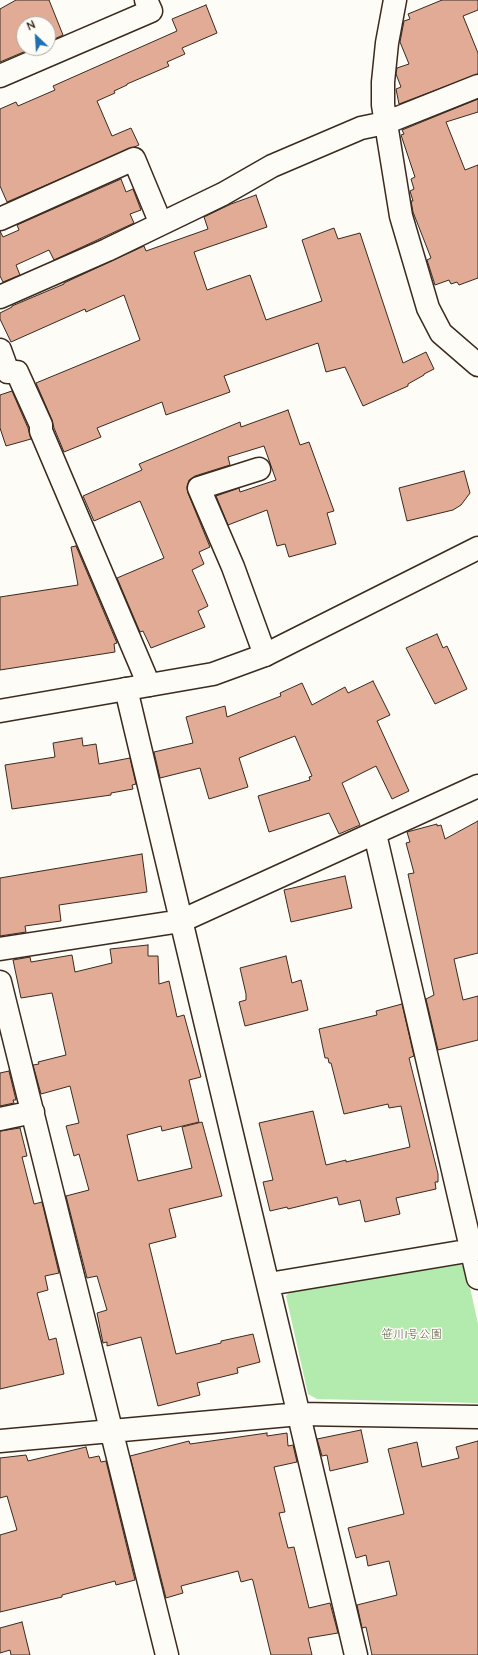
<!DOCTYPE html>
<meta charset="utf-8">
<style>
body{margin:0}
#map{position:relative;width:478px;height:1655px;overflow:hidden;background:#fdfcf7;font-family:"Architects Daughter",sans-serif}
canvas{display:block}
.north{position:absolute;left:16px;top:16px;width:40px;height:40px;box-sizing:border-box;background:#fdfcf7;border:1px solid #afa8a0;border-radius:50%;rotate:335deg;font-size:11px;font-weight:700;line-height:16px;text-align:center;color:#3b2a1e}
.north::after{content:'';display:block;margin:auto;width:14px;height:18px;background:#1f6fb2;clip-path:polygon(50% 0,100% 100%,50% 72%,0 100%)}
</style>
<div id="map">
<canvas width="478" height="1655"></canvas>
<div class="north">N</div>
</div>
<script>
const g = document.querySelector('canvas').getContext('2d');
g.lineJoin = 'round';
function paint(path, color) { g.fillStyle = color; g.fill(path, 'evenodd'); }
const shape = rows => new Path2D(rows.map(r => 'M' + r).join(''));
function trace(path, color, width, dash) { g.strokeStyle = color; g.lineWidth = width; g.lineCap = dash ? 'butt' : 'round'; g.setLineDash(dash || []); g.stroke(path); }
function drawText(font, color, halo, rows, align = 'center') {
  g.font = font + ' "Architects Daughter","Klee One",sans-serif'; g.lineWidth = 3; g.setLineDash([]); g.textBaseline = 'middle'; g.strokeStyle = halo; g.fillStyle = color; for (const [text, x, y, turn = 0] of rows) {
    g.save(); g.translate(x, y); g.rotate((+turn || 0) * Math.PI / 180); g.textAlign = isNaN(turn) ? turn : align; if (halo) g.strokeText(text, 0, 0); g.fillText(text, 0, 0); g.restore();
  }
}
paint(shape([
 [457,1261,466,1269,478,1324,478,1403,317,1399,308,1394,286,1296,296,1286]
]), '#b3ebae');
const building = shape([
 [16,0,49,0,63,35,48,42,48,24,24,24,24,48,33,48,0,62,0,9,16,0],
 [442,0,478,0,478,10,463,16,478,53,478,74,399,104,396,89,401,87,396,74,397,68,409,64,400,42,404,21,410,19,408,14,442,0],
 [206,5,217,33,182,48,185,54,167,62,169,66,127,84,127,85,114,91,115,93,97,101,112,136,131,128,139,145,7,202,0,186,0,109,16,102,18,106,55,90,53,86,177,31,172,19,206,5],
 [478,99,478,112,446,122,465,170,478,165,478,278,459,285,457,282,451,284,449,280,435,285,427,260,431,258,413,212,411,201,413,201,410,191,414,189,411,179,415,177,401,135,404,134,402,130,478,99],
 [121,179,126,192,133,189,141,210,130,214,134,223,54,260,49,250,16,265,20,275,3,282,0,276,0,231,3,237,19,230,17,225,121,179],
 [256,195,267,227,194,252,207,290,250,275,266,320,322,301,302,240,334,228,338,239,360,233,403,363,426,352,434,369,424,374,424,375,408,384,408,386,363,406,345,367,326,372,318,343,224,376,230,392,166,415,162,402,97,428,101,437,64,452,54,428,52,420,36,383,140,340,124,295,86,312,85,309,11,342,0,319,0,313,12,307,12,306,64,284,64,283,144,246,146,251,208,229,204,217,231,204,256,195],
 [12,391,28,428,31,439,6,446,0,428,0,395,12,391],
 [288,410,300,445,309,442,334,511,327,513,336,544,289,557,285,544,277,546,267,510,228,525,216,496,239,488,240,492,276,480,264,446,228,457,230,465,195,476,189,480,187,487,188,493,210,547,199,552,204,564,192,570,208,606,198,611,205,627,151,648,143,631,140,632,117,578,164,558,140,501,94,521,83,496,142,470,139,464,240,422,241,427,288,410],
 [464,471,470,493,461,505,453,510,407,521,399,488,464,471],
 [76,546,117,643,114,644,115,652,0,670,0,597,78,585,71,547,76,546],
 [437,634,443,648,447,646,467,689,435,704,406,648,437,634],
 [373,681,390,715,377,721,409,791,392,799,376,766,342,783,360,825,339,834,329,813,269,832,258,796,310,780,309,777,312,776,295,736,239,758,248,787,209,799,200,768,160,778,154,752,193,743,186,717,225,706,227,717,281,696,280,693,302,683,312,705,345,687,348,693,373,681],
 [82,738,83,746,96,744,99,764,130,758,136,784,132,785,133,789,111,793,111,795,12,809,5,765,55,757,53,743,82,738],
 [478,821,478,953,454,959,463,1000,478,996,478,1040,438,1050,426,999,434,995,408,874,414,873,406,843,410,842,407,832,437,824,437,826,441,825,445,839,478,821],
 [142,854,147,892,59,905,61,921,25,926,26,932,0,936,0,878,142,854],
 [345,876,352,908,291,922,284,890,345,876],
 [148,945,148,956,158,956,159,984,169,981,177,1017,184,1015,201,1077,189,1080,199,1122,162,1131,161,1126,127,1135,138,1181,192,1168,182,1127,202,1122,222,1196,169,1209,176,1237,149,1244,176,1354,221,1343,221,1341,253,1334,260,1362,237,1368,238,1373,197,1383,200,1395,158,1406,141,1337,107,1346,107,1342,103,1343,97,1313,107,1310,97,1276,87,1278,66,1196,89,1190,79,1154,74,1156,66,1126,79,1123,70,1086,41,1094,33,1065,39,1064,38,1062,66,1055,52,993,21,998,13,960,30,957,31,962,72,955,75,972,112,963,110,949,148,945],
 [286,956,292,983,301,980,308,1010,245,1026,239,1002,246,1000,246,994,240,968,286,956],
 [402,1004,414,1056,409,1058,438,1174,438,1182,435,1182,436,1189,396,1198,400,1214,365,1222,360,1200,339,1205,337,1197,288,1209,287,1207,270,1211,263,1182,273,1180,259,1123,313,1111,326,1165,346,1160,346,1162,410,1147,401,1106,389,1108,388,1104,344,1114,331,1063,329,1063,328,1058,325,1058,319,1029,377,1015,376,1011,402,1004],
 [9,1071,16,1100,13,1100,14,1103,0,1106,0,1073,9,1071],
 [20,1128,27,1156,22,1157,34,1204,42,1202,59,1273,45,1276,48,1290,37,1293,49,1340,56,1338,64,1374,0,1389,0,1131,20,1128],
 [361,1430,368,1462,330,1471,327,1455,322,1456,317,1439,361,1430],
 [267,1433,267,1436,287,1433,288,1446,293,1445,297,1462,274,1467,285,1512,279,1513,288,1548,294,1547,309,1608,330,1603,338,1633,308,1638,312,1655,271,1655,253,1581,252,1579,241,1582,238,1571,181,1586,183,1593,166,1598,130,1456,189,1441,190,1444,267,1433],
 [478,1441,478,1655,372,1655,366,1627,362,1628,357,1605,397,1595,389,1561,368,1566,366,1555,356,1558,348,1528,404,1514,388,1449,417,1442,422,1467,459,1458,456,1447,478,1441],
 [86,1447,89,1458,99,1456,101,1462,106,1461,135,1580,116,1585,115,1581,62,1595,62,1597,0,1612,0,1535,17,1530,7,1496,0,1498,0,1458,26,1455,28,1461,86,1447],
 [22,1622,30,1655,11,1655,10,1650,0,1653,0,1628,22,1622]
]);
paint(building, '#e1ab96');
trace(building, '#3b2a1e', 1);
const minor = shape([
 [395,0,387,43,383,82,383,105,401,216,428,308,441,333,478,365],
 [0,76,151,11,146,0],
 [0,219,134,159,161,224],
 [0,297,107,250,223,194,272,166,361,128,385,123,478,86],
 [0,350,8,372,17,372,41,425,41,431,149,685],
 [259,469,199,488,233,567,265,655],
 [126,689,356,1655],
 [375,834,478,1278],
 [0,949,181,921,478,786],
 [0,982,167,1655],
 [0,1119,33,1112],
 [269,1284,478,1249],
 [0,1441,300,1414,478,1417]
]);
const tertiary = shape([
 [0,711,213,674,265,655,478,548]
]);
trace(minor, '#3b2a1e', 25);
trace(tertiary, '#3b2a1e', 25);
trace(minor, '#fdfcf7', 22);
trace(tertiary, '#fdfcf7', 22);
drawText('12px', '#595a42', '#fdfcf7', [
 ["笹川1号公園",412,1335]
]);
</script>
